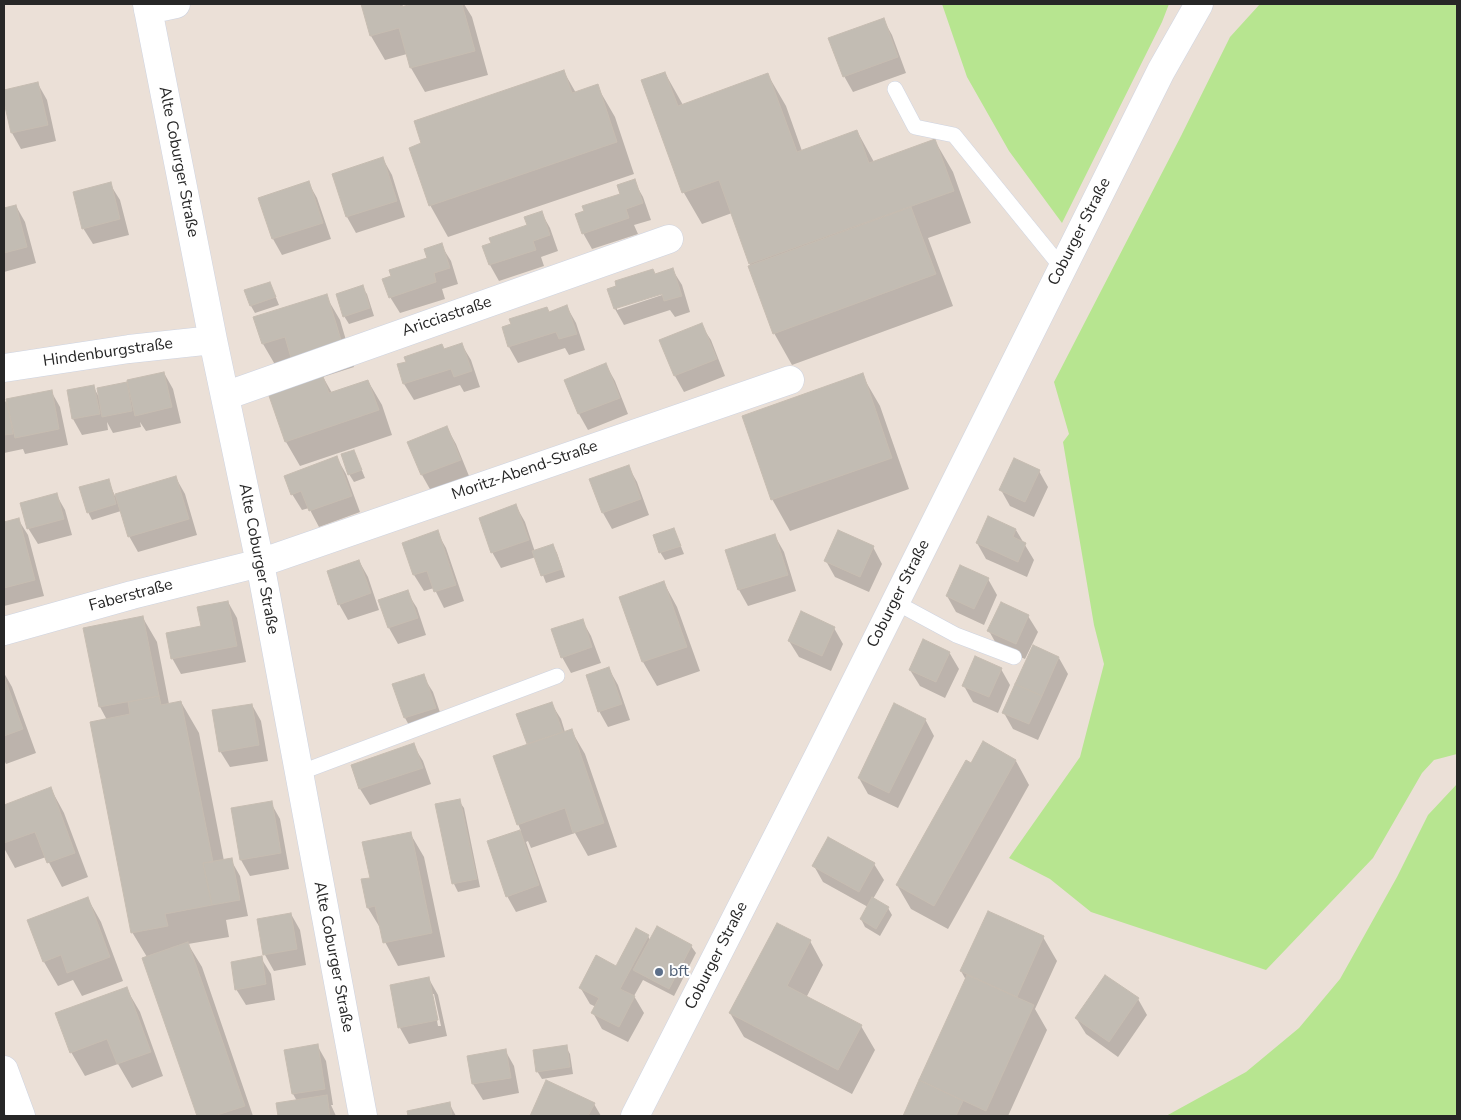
<!DOCTYPE html>
<meta charset="utf-8">
<style>
body{margin:0}
#map{position:relative;width:1461px;height:1120px;overflow:hidden;background:#ebe0d7;font-family:"Nunito Sans",sans-serif}
canvas{display:block}
.frame{position:absolute;inset:0;border:5px solid #272727;pointer-events:none}
</style>
<div id="map">
<canvas width="1461" height="1120"></canvas>
<div class="frame"></div>
</div>
<script>
const g = document.querySelector('canvas').getContext('2d');
g.lineJoin = 'round';
function paint(path, color) { g.fillStyle = color; g.fill(path, 'evenodd'); }
const shape = rows => new Path2D(rows.map(r => 'M' + r).join(''));
function trace(path, color, width, dash) { g.strokeStyle = color; g.lineWidth = width; g.lineCap = dash ? 'butt' : 'round'; g.setLineDash(dash || []); g.stroke(path); }
function drawText(font, color, halo, rows, align = 'center') {
  g.font = font + ' "Nunito Sans",sans-serif'; g.lineWidth = 4; g.setLineDash([]); g.textBaseline = 'middle'; g.strokeStyle = halo; g.fillStyle = color; for (const [text, x, y, turn = 0] of rows) {
    g.save(); g.translate(x, y); g.rotate((+turn || 0) * Math.PI / 180); g.textAlign = isNaN(turn) ? turn : align; if (halo) g.strokeText(text, 0, 0); g.fillText(text, 0, 0); g.restore();
  }
}
paint(shape([
 [942,4,1169,4,1162,22,1062,223,1009,151,967,77],
 [1260,4,1457,4,1457,754,1434,760,1422,773,1373,858,1266,970,1091,912,1050,879,1009,858,1080,757,1104,664,1094,625,1063,442,1069,434,1054,382,1181,136,1230,37],
 [1457,784,1457,1116,1166,1116,1246,1072,1299,1028,1340,979,1397,877,1428,815]
]), '#b7e590');
paint(shape([
 [362,4,402,4,404,8,418,4,464,4,472,17,488,75,425,92,411,68,407,54,385,60,371,36],
 [883,19,892,35,906,73,853,92,844,76],
 [564,72,576,93,597,86,615,117,634,174,448,237,430,205,423,144],
 [665,73,683,105,768,75,786,106,802,151,857,131,874,162,935,141,953,172,971,223,928,238,953,306,792,365,774,333,732,213,702,224,684,193,643,81],
 [38,84,47,100,56,141,21,149,12,133,4,91],
 [383,159,392,175,405,217,356,233,347,217,333,174],
 [634,181,643,197,651,220,634,225,638,234,592,249,583,233],
 [308,182,317,198,331,239,282,255,273,239,260,198],
 [110,184,120,200,129,235,93,244,83,228],
 [16,206,25,222,36,263,4,272,4,209],
 [541,212,550,228,558,251,541,257,544,266,499,281,490,265,484,247,529,226],
 [441,245,451,261,458,284,442,289,445,299,400,313,390,297],
 [672,269,682,285,690,312,675,317,670,310,624,325,615,309,609,290,618,287,616,282,652,270,655,275],
 [667,291,668,293,617,310,617,307],
 [270,283,279,305,255,313,251,306],
 [362,287,367,294,374,316,349,324,344,316],
 [326,296,340,320,354,367,323,377,332,393,368,381,382,405,392,435,300,466,286,442,269,394,277,368,263,344],
 [567,307,576,323,585,350,569,355,565,348,518,363,509,347,503,328],
 [701,325,711,340,725,376,684,392,675,376,661,340],
 [462,345,471,360,480,387,464,392,460,385,414,400,404,384,398,365],
 [606,365,615,381,628,414,588,430,579,414,566,381],
 [164,373,173,389,181,423,146,431,140,422,141,427,113,433,107,422,108,430,82,435,73,419,93,386,99,397,98,389,129,383],
 [862,375,880,406,909,489,790,531,772,499],
 [51,391,60,407,68,445,25,454,23,449,4,453,4,404],
 [447,428,456,444,469,476,431,491,422,475,409,442],
 [354,451,365,478,354,482,349,474],
 [337,458,346,474,360,512,319,527,309,508,302,510,292,494],
 [628,466,637,482,649,515,612,529,603,513],
 [1039,471,1048,487,1034,517,1010,506,1001,490],
 [176,478,185,494,197,535,138,552,129,536,121,511,92,520,88,512,108,480,115,496],
 [56,494,65,510,72,535,38,544,28,528],
 [516,506,525,522,535,552,553,546,557,553,565,577,546,583,536,557,501,568,492,552],
 [18,519,28,535,44,596,4,606,4,523],
 [674,529,684,554,665,560,660,552],
 [1016,530,1034,560,1027,577,986,559,977,543],
 [437,532,446,548,464,601,444,608,434,588,424,591,414,575,404,544],
 [775,536,784,552,796,591,748,606,739,590,727,551],
 [873,547,882,564,869,592,835,577,826,561],
 [359,561,368,577,379,610,348,620,339,604],
 [988,579,997,595,984,625,956,612,947,596],
 [664,583,677,607,700,671,657,686,643,662],
 [407,592,417,608,426,635,398,644,389,628,380,601],
 [228,602,237,618,246,662,181,674,172,658],
 [1028,616,1038,632,1025,659,998,647,989,631],
 [143,618,157,642,169,704,181,702,199,733,224,861,231,860,240,876,248,916,226,920,229,937,188,944,202,967,253,1116,198,1116,144,959,147,957,132,932,107,720,100,707,85,629],
 [582,620,591,636,601,663,571,673,562,657],
 [834,628,843,644,831,671,799,657,789,641],
 [949,652,959,669,945,698,920,686,910,670],
 [1059,658,1068,674,1038,740,1013,729,1004,713],
 [609,669,618,685,630,720,608,727,599,711],
 [1001,669,1010,685,998,713,973,702,964,686],
 [4,673,12,687,36,753,6,764,4,760],
 [423,676,433,692,444,724,414,734,405,718,394,685],
 [551,703,561,719,565,732,571,730,585,754,617,847,588,856,575,833,531,848,528,841,526,842,547,902,516,912,507,896,488,842,521,831,518,824,528,744,518,714],
 [252,705,261,721,268,761,230,767,220,751],
 [925,719,934,736,898,808,868,794,859,778],
 [413,745,423,761,431,784,370,805,360,789,352,765],
 [1016,761,1029,785,948,929,911,909,897,885,971,765],
 [51,789,64,813,88,877,62,887,46,857,15,868,4,848,4,806],
 [459,801,464,808,480,887,458,892,454,884,437,805],
 [271,803,280,819,289,869,250,876,241,860],
 [410,833,424,857,445,957,398,966,385,942,382,931,368,908,371,879],
 [874,864,884,880,873,899,888,908,892,915,880,936,865,927,861,919,868,907,823,882,814,866],
 [88,899,101,922,123,981,82,996,73,980,58,986,44,962],
 [291,914,300,930,306,965,274,971,265,955],
 [648,936,650,940,691,946,696,953,674,996,643,980,634,996,644,1013,628,1042,602,1029,593,1013,596,1007,590,1004,580,987,616,968],
 [1043,937,1057,961,1035,1009,1047,1030,1008,1116,904,1116,966,980,961,971],
 [810,941,823,965,806,998,861,1026,875,1050,852,1094,744,1037,730,1013],
 [261,958,271,974,275,1000,246,1005,236,989],
 [429,979,438,995,447,1036,409,1044,400,1028,391,986],
 [432,994,434,994,441,1026,438,1026],
 [126,988,140,1012,163,1076,132,1088,118,1064,85,1076,71,1052],
 [1138,999,1147,1015,1118,1057,1086,1034,1076,1018],
 [317,1045,326,1061,333,1105,331,1105,336,1116,279,1116,277,1104,297,1101,293,1094],
 [566,1047,570,1054,573,1074,542,1079,537,1071],
 [505,1050,514,1066,519,1093,483,1100,473,1084],
 [547,1082,594,1104,601,1116,531,1116],
 [449,1103,456,1116,409,1116,408,1112]
]), '#0003');
const building = shape([
 [361,4,399,4,400,7,413,4,462,4,475,51,410,68,399,28,370,36,361,4],
 [884,18,898,57,843,77,828,38,884,18],
 [564,70,572,93,598,84,617,142,429,206,409,148,421,143,414,121,564,70],
 [665,72,678,106,768,73,797,152,857,130,869,163,935,139,954,191,749,264,719,180,682,193,641,80,665,72],
 [38,82,48,125,11,133,4,102,4,90,38,82],
 [383,157,397,201,346,217,332,174,383,157],
 [635,179,643,203,626,209,629,218,582,234,575,214,584,211,582,206,620,194,617,185,635,179],
 [309,181,323,223,272,239,258,198,309,181],
 [111,182,120,219,82,229,73,192,111,182],
 [16,205,27,247,4,253,4,208,16,205],
 [911,207,936,274,773,334,748,266,911,207],
 [542,211,550,235,533,241,536,250,489,265,482,246,491,243,489,238,527,225,524,217,542,211],
 [442,243,450,268,434,273,436,282,389,298,382,279,391,276,389,270,427,258,424,249,442,243],
 [673,268,682,296,664,301,662,294,614,309,607,289,616,286,615,281,653,269,655,274,673,268],
 [270,282,276,297,250,306,244,290,270,282],
 [363,285,370,308,343,317,336,294,363,285],
 [327,294,342,343,291,358,285,337,262,344,253,317,327,294],
 [567,305,577,334,559,339,556,332,508,347,502,327,511,324,509,319,547,307,549,312,567,305],
 [702,323,717,359,674,376,659,340,702,323],
 [462,343,472,371,454,377,451,369,403,384,397,364,406,362,404,357,442,344,444,349,462,343],
 [606,363,620,398,578,414,564,380,606,363],
 [164,372,172,407,135,416,127,380,164,372],
 [863,373,892,458,771,500,742,416,863,373],
 [322,374,329,393,368,380,379,410,285,442,268,393,322,374],
 [127,382,132,411,102,417,97,388,127,382],
 [94,385,100,414,72,419,67,390,94,385],
 [52,390,59,429,15,438,6,399,52,390],
 [4,402,7,402,13,434,4,435,4,402],
 [447,426,461,460,421,475,407,442,447,426],
 [354,450,362,470,348,475,341,454,354,450],
 [337,456,352,496,309,511,301,491,291,495,284,476,337,456],
 [1014,458,1040,470,1025,502,999,490,1014,458],
 [629,465,641,499,602,513,589,479,629,465],
 [176,476,189,519,128,537,115,494,176,476],
 [109,479,116,504,87,513,79,487,109,479],
 [57,493,64,519,27,529,20,503,57,493],
 [516,504,529,540,491,553,479,518,516,504],
 [988,516,1016,529,1013,537,1026,543,1018,562,976,543,988,516],
 [19,518,35,580,4,588,4,522,19,518],
 [674,528,681,546,659,553,653,535,674,528],
 [438,530,456,585,434,592,427,571,413,575,402,543,438,530],
 [838,530,874,546,860,577,824,561,838,530],
 [775,534,788,575,738,590,725,550,775,534],
 [553,544,562,569,541,576,532,551,553,544],
 [359,560,371,593,338,605,327,571,359,560],
 [960,565,989,578,974,609,946,596,960,565],
 [664,581,687,647,642,662,619,597,664,581],
 [408,590,418,618,388,628,378,600,408,590],
 [228,601,237,646,171,659,166,633,201,626,197,607,228,601],
 [1001,602,1029,615,1016,644,987,631,1001,602],
 [801,611,835,627,822,656,788,641,801,611],
 [143,616,159,696,99,707,83,628,143,616],
 [583,619,592,647,561,658,551,629,583,619],
 [923,639,950,652,936,682,909,670,923,639],
 [1033,645,1059,657,1042,696,1015,684,1033,645],
 [975,656,1002,668,989,697,962,686,975,656],
 [609,667,622,704,598,712,586,675,609,667],
 [424,674,436,708,404,718,392,684,424,674],
 [4,676,23,729,4,736,4,676],
 [1015,684,1042,696,1029,724,1002,713,1015,684],
 [159,696,161,705,181,701,213,862,203,863,212,905,165,914,168,926,131,933,90,722,130,714,128,702,159,696],
 [552,702,563,732,527,744,516,714,552,702],
 [894,703,926,719,889,793,858,778,894,703],
 [252,704,259,745,219,752,212,710,252,704],
 [572,729,604,823,573,833,565,808,517,825,493,756,572,729],
 [983,741,1016,760,934,906,896,885,966,760,971,763,983,741],
 [414,743,423,768,359,789,351,765,414,743],
 [51,787,75,853,47,863,35,832,4,843,4,805,51,787],
 [460,799,477,879,452,884,435,804,460,799],
 [272,801,281,853,240,860,231,808,272,801],
 [520,830,539,885,506,897,487,841,520,830],
 [411,832,432,933,383,943,375,906,367,908,361,879,370,878,362,842,411,832],
 [828,837,875,863,859,892,812,866,828,837],
 [232,858,240,900,212,905,203,863,232,858],
 [88,897,110,957,67,973,61,955,43,962,27,920,88,897],
 [872,897,889,907,876,929,860,919,872,897],
 [988,911,1044,936,1017,997,960,971,988,911],
 [291,913,297,949,263,955,257,919,291,913],
 [777,923,811,940,787,986,862,1025,838,1070,729,1013,777,923],
 [657,926,692,945,669,989,633,970,657,926],
 [636,928,649,935,620,989,635,996,619,1027,591,1013,599,998,579,988,596,955,616,966,636,928],
 [188,942,245,1106,214,1116,197,1116,142,958,188,942],
 [262,956,266,984,235,990,231,962,262,956],
 [967,975,1034,1005,986,1111,919,1080,967,975],
 [1105,975,1139,998,1109,1042,1075,1018,1105,975],
 [429,977,438,1020,398,1028,390,985,429,977],
 [127,987,151,1052,117,1064,107,1039,70,1053,55,1013,127,987],
 [318,1044,325,1089,292,1094,284,1050,318,1044],
 [567,1045,570,1067,536,1072,533,1050,567,1045],
 [506,1049,511,1078,472,1084,467,1056,506,1049],
 [546,1080,595,1103,588,1116,530,1116,546,1080],
 [919,1080,963,1101,956,1116,903,1116,919,1080],
 [327,1095,330,1116,278,1116,276,1103,327,1095],
 [450,1102,452,1116,408,1116,407,1111,450,1102]
]);
paint(building, '#c2bcb3');
trace(building, '#c6bcb1', 1);
const service = shape([
 [895,89,915,127,954,135,1062,268],
 [895,602,956,635,1014,657],
 [299,773,557,676]
]);
const minor = shape([
 [147,4,213,340,260,563,363,1116],
 [148,10,176,4],
 [4,368,129,349,213,340],
 [225,396,669,239],
 [4,631,132,595,260,563,790,380],
 [4,1070,21,1116]
]);
const tertiary = shape([
 [635,1116,820,753,1161,71,1199,4]
]);
trace(service, '#cdd3e1', 16);
trace(minor, '#cdd3e1', 29);
trace(tertiary, '#cdd3e1', 29);
trace(service, '#fff', 15);
trace(minor, '#fff', 28);
trace(tertiary, '#fff', 28);
for (const [x, y, r, color] of [
 [659,972,5,"#5c6f8a"]
]) { const dot = new Path2D(); dot.arc(x, y, r, 0, 2 * Math.PI); g.fillStyle = color; g.fill(dot); trace(dot, '#fff', 2); }
drawText('16px', '#272727', '#fff', [
 ["Alte Coburger Straße",178,162,79],
 ["Coburger Straße",1080,232,-63],
 ["Aricciastraße",447,317,-19],
 ["Hindenburgstraße",108,353,-8],
 ["Moritz-Abend-Straße",525,471,-19],
 ["Alte Coburger Straße",258,559,79],
 ["Coburger Straße",899,594,-63],
 ["Faberstraße",131,596,-15],
 ["Coburger Straße",717,956,-63],
 ["Alte Coburger Straße",333,957,79]
]);
drawText('16px', '#4e5e75', '#fff', [
 ["bft",669,972]
], 'left');
</script>
